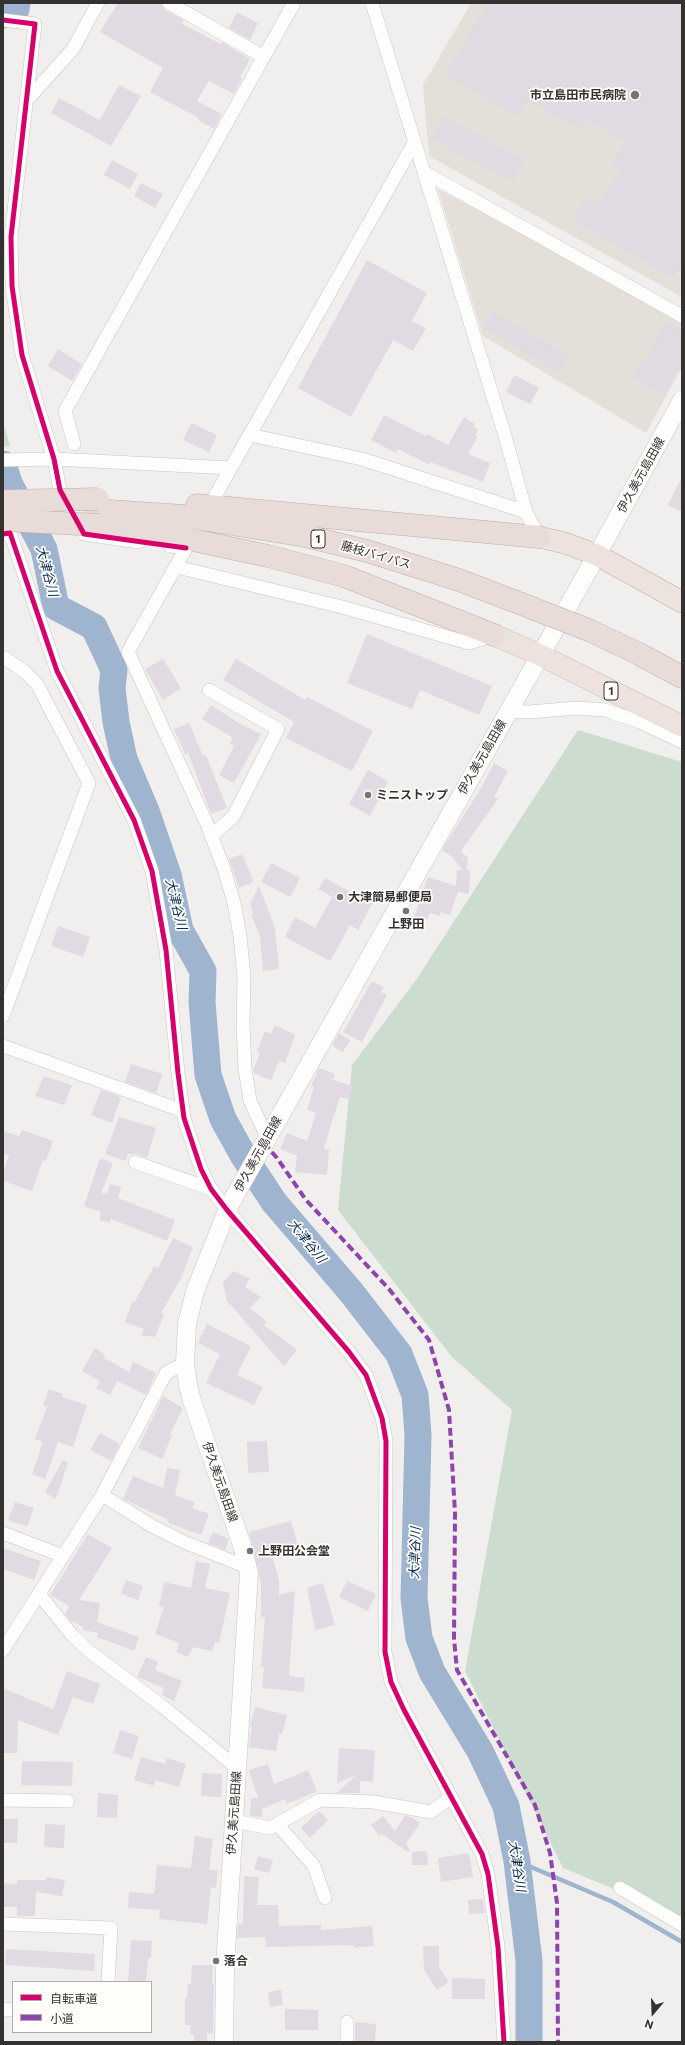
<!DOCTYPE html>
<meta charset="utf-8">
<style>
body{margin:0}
#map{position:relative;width:685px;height:2045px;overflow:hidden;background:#f1efed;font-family:Commissioner,"Noto Sans JP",sans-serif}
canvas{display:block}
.frame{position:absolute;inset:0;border:4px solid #343231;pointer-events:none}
.legend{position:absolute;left:12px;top:1981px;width:140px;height:52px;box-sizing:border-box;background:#fffdfa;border:1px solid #aeacaa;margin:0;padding:5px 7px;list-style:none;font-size:12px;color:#343231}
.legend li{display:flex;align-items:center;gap:8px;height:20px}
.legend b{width:20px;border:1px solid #aeacaa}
.north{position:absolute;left:633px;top:1993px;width:40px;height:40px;-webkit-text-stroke:3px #fffdfa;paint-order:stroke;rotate:199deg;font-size:11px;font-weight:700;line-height:16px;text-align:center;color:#343231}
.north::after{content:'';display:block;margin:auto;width:14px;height:18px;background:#343231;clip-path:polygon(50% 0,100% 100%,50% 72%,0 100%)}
</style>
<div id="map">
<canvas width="685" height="2045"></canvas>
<div class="frame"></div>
<ul class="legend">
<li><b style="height:5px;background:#d6006c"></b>自転車道</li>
<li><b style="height:5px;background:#8e44ad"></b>小道</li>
</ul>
<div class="north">N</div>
</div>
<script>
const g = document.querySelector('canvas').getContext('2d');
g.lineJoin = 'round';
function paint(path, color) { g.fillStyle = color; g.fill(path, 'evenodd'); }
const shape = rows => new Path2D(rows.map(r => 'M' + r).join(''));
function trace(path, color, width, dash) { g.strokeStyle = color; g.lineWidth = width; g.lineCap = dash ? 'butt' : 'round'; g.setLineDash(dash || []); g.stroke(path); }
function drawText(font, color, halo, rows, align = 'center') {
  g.font = font + ' Commissioner,"Noto Sans JP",sans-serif'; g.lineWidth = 3.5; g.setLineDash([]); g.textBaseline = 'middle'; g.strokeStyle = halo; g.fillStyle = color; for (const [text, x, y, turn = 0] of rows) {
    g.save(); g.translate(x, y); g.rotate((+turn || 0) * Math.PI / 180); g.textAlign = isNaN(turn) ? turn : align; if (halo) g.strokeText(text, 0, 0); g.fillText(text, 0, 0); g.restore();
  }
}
paint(shape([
 [471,3,682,3,682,297,429,156,423,85],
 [438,189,682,316,682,367,646,433,483,336]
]), '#e4dfd8');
paint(shape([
 [3,422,10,446,3,447],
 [578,730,682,762,682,1917,563,1868,465,1671,512,1410,452,1357,338,1210,352,1065,416,980]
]), '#ccdccf');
trace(shape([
 [517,1861,613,1902,682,1942]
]), '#9eb4cf', 4.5);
trace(shape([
 [3,15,16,9,17,3],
 [3,464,9,483,44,549,56,607,94,627,114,670,112,688,116,722,124,759,146,811,168,875,180,930,203,971,202,1002,208,1075,223,1119,243,1155,274,1202,351,1292,399,1354,415,1395,418,1435,414,1598,419,1638,432,1672,480,1751,506,1806,517,1861,529,1961,529,2042]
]), '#9eb4cf', 27);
paint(shape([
 [118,3,161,3,165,10,184,20,182,24,221,44,222,42,250,59,240,77,242,78,234,94,209,81,197,101,222,114,214,129,198,120,199,118,150,92,163,68,100,32],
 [488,3,682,3,682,263,673,278,573,220,586,197,599,205,620,170,611,166,625,141,585,119,580,129,527,100,518,116,444,75],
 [237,12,258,23,250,40,229,28],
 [119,85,141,96,111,146,51,113,59,98,100,120],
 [443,116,524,160,513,182,431,138],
 [112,160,138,174,130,189,104,175],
 [141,183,163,194,155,208,134,196],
 [367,260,427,293,412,321,426,328,413,351,393,340,351,417,298,388],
 [493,312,570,357,560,373,484,328],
 [666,322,678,329,677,331,682,334,682,372,678,369,664,394,633,378,642,362,644,363],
 [58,349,82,364,72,381,48,366],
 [514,375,539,388,530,404,506,392],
 [384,415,426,436,427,434,448,445,464,417,475,424,473,427,478,430,475,435,478,436,468,454,490,463,483,482,430,462,429,465,398,449,396,453,371,440],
 [191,423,217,435,209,452,183,440],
 [682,477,682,512,668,505],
 [367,634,492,686,479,715,420,690,412,709,347,683],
 [163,659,181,688,163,700,145,669],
 [236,659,305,700,307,697,373,731,352,771,286,738,294,722,223,680],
 [211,705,240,724,261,734,234,783,219,775,234,746,230,743,233,738,202,719],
 [189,723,203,756,206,755,227,808,211,814,188,753,185,754,174,729],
 [494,763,508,771,494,797,498,799,461,851,468,858,467,870,470,870,469,894,458,892,450,915,441,912,440,916,430,913,428,919,426,918,425,921,414,917,428,877,456,886,457,870,463,870,449,854,443,852,443,848,481,788],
 [368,770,388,781,370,816,349,804],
 [242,854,254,882,239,888,229,859],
 [271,863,300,878,290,897,261,882],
 [325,878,372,904,358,930,350,925,330,961,285,937,295,917,315,928,332,897,318,889],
 [259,886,275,928,279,969,263,971,260,936,251,914,253,913,250,903],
 [58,926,90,937,83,957,51,946],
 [372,981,384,987,381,992,387,995,362,1042,343,1032],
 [275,1025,295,1035,285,1063,279,1061,271,1080,254,1073,253,1070,260,1053,257,1052,265,1031,271,1034],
 [339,1033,350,1040,343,1052,332,1046],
 [131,1064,163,1074,156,1093,125,1082],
 [319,1068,335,1074,333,1080,353,1086,349,1099,340,1097,332,1121,324,1149,329,1149,327,1175,295,1172,297,1156,280,1149,287,1133,307,1141,316,1113,307,1110,314,1087,311,1086],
 [44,1076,72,1085,64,1105,35,1096],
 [101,1090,121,1097,112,1123,91,1115],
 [119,1117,156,1128,147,1158,137,1154,128,1154,126,1161,105,1154],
 [22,1130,53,1141,46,1161,43,1160,32,1191,3,1181,3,1173,9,1155,3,1153,3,1131,19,1136],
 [100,1158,113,1163,101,1193,107,1194,110,1184,121,1187,118,1198,175,1220,167,1241,111,1219,110,1223,99,1220,101,1212,84,1206],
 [173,1238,193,1247,181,1278,161,1313,164,1314,155,1337,141,1335,144,1329,125,1322,132,1302,134,1303,154,1266,158,1268],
 [233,1271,250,1278,245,1287,261,1297,250,1308,267,1322,264,1325,297,1350,284,1366,227,1301,223,1283],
 [207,1324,251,1346,237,1375,263,1387,254,1405,206,1383,220,1354,198,1343],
 [95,1348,105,1355,104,1358,129,1372,133,1362,156,1373,146,1395,117,1381,110,1395,96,1388,100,1381,82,1371],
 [49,1389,63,1394,62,1397,87,1405,73,1447,58,1442,45,1479,32,1474,43,1442,35,1439,47,1407,43,1405],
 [163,1396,183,1408,170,1434,172,1435,162,1459,138,1448],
 [100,1433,120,1444,111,1461,90,1450],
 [267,1441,269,1472,248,1473,247,1442],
 [63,1460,68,1463,56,1499,45,1492],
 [167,1468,180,1470,175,1495,195,1502,192,1508,209,1514,201,1535,168,1523,169,1520,123,1499,133,1476,163,1488],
 [15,1502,34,1508,27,1527,8,1520],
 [291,1521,298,1545,271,1552,279,1580,279,1595,295,1591,289,1676,305,1678,304,1692,262,1688,264,1667,261,1667,265,1617,261,1617,261,1583,249,1532],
 [213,1532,229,1539,225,1550,208,1543],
 [88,1534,112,1548,79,1600,100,1603,97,1622,139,1637,134,1651,97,1637,98,1633,83,1630,83,1627,71,1621,65,1614,69,1606,50,1595],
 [3,1548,41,1561,34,1580,3,1569],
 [196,1561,210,1564,205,1588,230,1593,219,1643,215,1642,212,1651,193,1647,188,1657,176,1652,179,1643,155,1634,164,1607,159,1606,164,1582,191,1588],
 [126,1580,143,1586,138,1600,121,1594],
 [347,1581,376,1594,368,1611,339,1597],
 [323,1583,335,1625,315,1630,307,1588],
 [146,1657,158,1662,155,1670,182,1681,174,1701,162,1695,164,1688,137,1677],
 [67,1671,100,1684,93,1704,73,1697,58,1735,18,1720,17,1753,3,1753,3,1688,53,1709],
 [255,1707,287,1715,282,1734,279,1733,276,1751,249,1747,252,1727,250,1726],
 [120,1730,139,1736,132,1759,113,1753],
 [339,1748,375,1750,373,1782,360,1781,360,1793,337,1793,356,1775,337,1783],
 [141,1757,165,1764,167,1758,186,1764,179,1787,155,1780,154,1786,134,1780],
 [22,1761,73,1762,72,1786,21,1785],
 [268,1764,274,1784,308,1770,317,1791,287,1804,285,1799,262,1809,262,1817,250,1816,251,1798,258,1798,249,1770],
 [202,1773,222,1774,221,1797,201,1796],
 [98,1793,118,1795,117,1818,97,1817],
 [319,1811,328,1820,310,1838,301,1828],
 [383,1816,395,1831,405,1816,411,1817,420,1823,406,1844,410,1850,408,1852,382,1834,379,1836,371,1825],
 [3,1819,18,1819,17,1843,3,1843],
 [45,1824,65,1825,64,1848,44,1847],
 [195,1836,213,1839,209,1870,218,1871,216,1888,211,1887,207,1924,159,1919,160,1910,128,1908,129,1892,154,1894,157,1865,191,1868],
 [427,1851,428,1865,412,1865,412,1852],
 [469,1853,473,1877,441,1882,438,1858],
 [258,1856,273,1860,269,1873,254,1869],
 [244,1876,259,1877,257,1905,278,1905,279,1926,321,1925,321,1930,372,1926,374,1946,354,1948,354,1945,266,1947,265,1937,237,1938,238,1924,243,1924],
 [46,1877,65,1880,62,1896,36,1892,35,1916,17,1916,17,1907,3,1907,3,1883,17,1884,17,1880,46,1880],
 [483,1899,485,1913,469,1914,468,1900],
 [131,1940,152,1941,151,1958,148,1958,146,1982,128,1982],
 [423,1946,439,1946,439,1967,449,1982,437,1990,424,1970],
 [6,1949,95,1954,94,1971,5,1965],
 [192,1965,213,1965,212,1983,214,1984,213,2034,207,2033,207,2041,194,2041,194,2035,190,2035,191,2025,185,2025,185,1998,187,1998,188,1984,191,1984],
 [452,1978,485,1979,485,1999,452,1999],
 [281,1990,283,2005,270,2007,268,1992],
 [285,2009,318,2010,318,2030,285,2030],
 [355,2022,376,2024,375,2042,355,2042]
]), '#e1dae2');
const minor = shape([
 [169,3,264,57],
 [372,3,505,436,526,512,539,537],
 [3,20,35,24,11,237,12,286,22,355,54,459,60,490,84,534,139,542],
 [27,100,73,49,98,3],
 [424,172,682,316],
 [250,435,362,459,526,512],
 [74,444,65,411,294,3],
 [3,460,54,459,231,468],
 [214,498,414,143],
 [3,534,10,533,57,671,134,820,152,871,166,950,178,1073,184,1118,201,1169,211,1189,227,1210,349,1352,366,1375,382,1418,386,1441,385,1652,391,1682,404,1710,482,1854,488,1874,498,1947,504,2042],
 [170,546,186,548,128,652,206,822,223,866,234,903,240,936,244,977,243,1025,245,1069,250,1101,267,1137],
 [177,567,342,607,469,643,494,635],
 [3,657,24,671,37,684,89,783,3,1016],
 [209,690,278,729,233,817,211,836],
 [508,711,529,712,577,708,605,710,640,722,682,742],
 [3,1046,183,1111],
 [135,1162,211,1189],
 [102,1495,152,1526,184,1542,247,1567],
 [3,1533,63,1556],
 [39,1594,72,1635,89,1651,161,1705,237,1768],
 [3,1650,102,1495,166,1373,185,1363],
 [3,1800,68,1801],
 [234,1821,270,1828,320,1800,374,1802,431,1812,451,1797],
 [277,1824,314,1866,325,1898],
 [620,1888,682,1925],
 [3,1924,111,1928,108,1982],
 [3,2009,13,2010],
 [347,2042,347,2022]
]);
const secondary = shape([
 [224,2042,225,1968,249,1573,242,1545,192,1401,188,1385,185,1363,187,1324,195,1291,229,1206,597,555,682,400]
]);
const trunk = shape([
 [539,537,565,543,597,555,682,602],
 [494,635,540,655,682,726]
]);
const motorway = shape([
 [197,505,539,537],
 [96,510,183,516,305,536,367,551,459,580,532,608],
 [99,525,174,536,268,556,344,576,494,635],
 [591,631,639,654,682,677]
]);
trace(minor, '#c7c6c4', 14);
trace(secondary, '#c7c6c4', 19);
trace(trunk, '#bdaea9', 22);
trace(motorway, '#bdaea9', 23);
trace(minor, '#fdfdfc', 13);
trace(secondary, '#fdfdfc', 18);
trace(trunk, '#eee2df', 21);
trace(motorway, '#e9dbd8', 22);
const motorwayBridge = shape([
 [3,501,98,499],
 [3,520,99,525],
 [532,608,591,631]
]);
trace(motorwayBridge, '#bdaea9', 23, []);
trace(motorwayBridge, '#e9dbd8', 22);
trace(shape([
 [264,1143,277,1158,306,1200,389,1289,429,1340,449,1410,455,1513,454,1639,457,1670,535,1805,550,1853,557,1903,558,2042]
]), '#8e44ad', 4, [8, 4]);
trace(shape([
 [3,20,35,24,11,237,12,286,22,355,54,459,60,490,84,534,186,548],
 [3,534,10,533,57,671,134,820,152,871,166,950,178,1073,184,1118,201,1169,211,1189,227,1210,349,1352,366,1375,382,1418,386,1441,385,1652,391,1682,404,1710,482,1854,488,1874,498,1947,504,2042]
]), '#d6006c', 5);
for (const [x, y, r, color] of [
 [635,95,5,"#767473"],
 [368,795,4,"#767473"],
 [340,897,4,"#767473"],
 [406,911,4,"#767473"],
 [250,1551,4,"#767473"],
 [216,1961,4,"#767473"]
]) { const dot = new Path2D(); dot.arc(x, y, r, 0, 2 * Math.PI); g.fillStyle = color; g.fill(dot); trace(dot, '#fffdfa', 1.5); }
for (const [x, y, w] of [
 [318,539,14],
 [611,691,14]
]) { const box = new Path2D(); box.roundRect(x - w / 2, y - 9, w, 18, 3); g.fillStyle = '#fffdfa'; g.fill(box); trace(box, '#343231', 1); }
drawText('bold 11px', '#343231', null, [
 ["1",318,539],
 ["1",611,691]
]);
drawText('bold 12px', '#343231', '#fffdfa', [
 ["市立島田市民病院",626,95,"right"],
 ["ミニストップ",376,795],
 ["大津簡易郵便局",348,897],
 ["上野田",406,924,"center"],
 ["上野田公会堂",258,1551],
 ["落合",224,1961]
], 'left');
drawText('12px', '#343231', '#fffdfa', [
 ["伊久美元島田線",641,475,-61],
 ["藤枝バイパス",376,555,16],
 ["伊久美元島田線",482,757,-60],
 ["伊久美元島田線",258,1154,-61],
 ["伊久美元島田線",220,1482,71],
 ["伊久美元島田線",234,1813,-86]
]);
drawText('italic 13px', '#082c52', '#fffdfa', [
 ["大津谷川",47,571,75],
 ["大津谷川",176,904,76],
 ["大津谷川",307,1241,51],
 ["大津谷川",415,1553,-88],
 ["大津谷川",517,1866,81]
]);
</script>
